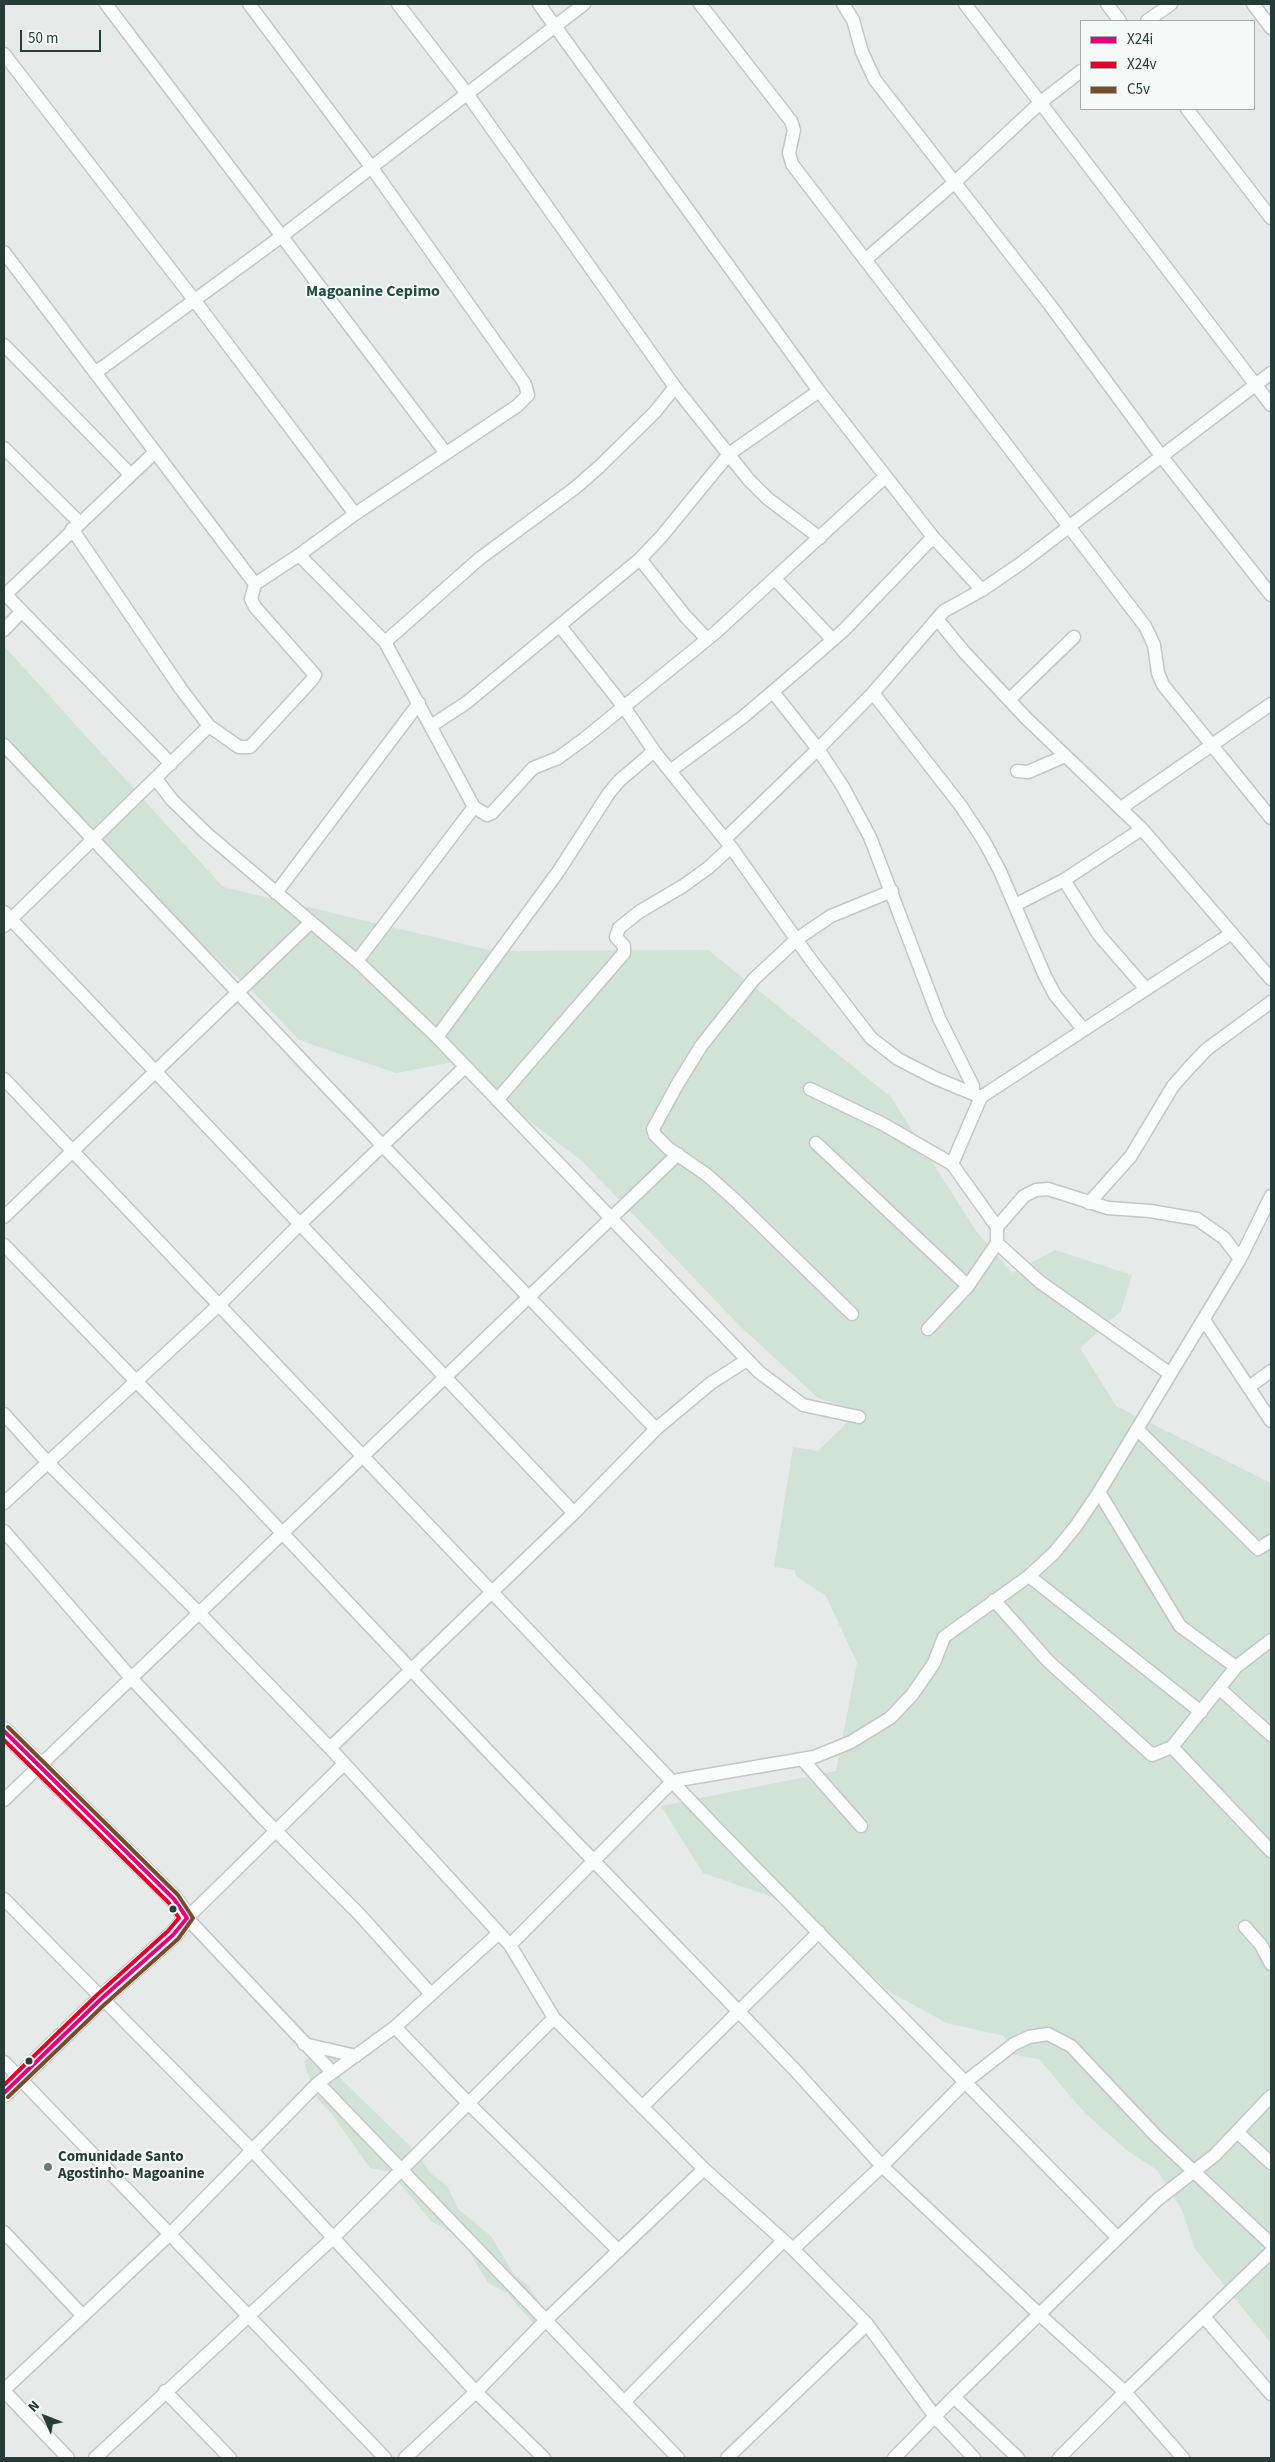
<!DOCTYPE html>
<style>
body{margin:0}
#map{position:relative;width:1275px;height:2462px;overflow:hidden;background:#e6eae8;font-family:"Source Sans 3",sans-serif}
canvas{display:block}
.frame{position:absolute;inset:0;border:5px solid #263c36;pointer-events:none}
.legend{position:absolute;left:1080px;top:20px;width:175px;height:90px;box-sizing:border-box;background:#f5f9f7;border:1px solid #a2adaa;margin:0;padding:6px 9px;list-style:none;font-size:15px;color:#263c36}
.legend li{display:flex;align-items:center;gap:10px;height:25px}
.legend b{width:25px;border:1px solid #a2adaa}
.north{position:absolute;left:20px;top:2392px;width:50px;height:50px;-webkit-text-stroke:4px #f5f9f7;paint-order:stroke;rotate:314deg;font-size:14px;font-weight:700;line-height:20px;text-align:center;color:#263c36}
.north::after{content:'';display:block;margin:auto;width:18px;height:22px;background:#263c36;clip-path:polygon(50% 0,100% 100%,50% 72%,0 100%)}
.scale{position:absolute;left:20px;top:30px;width:81px;height:22px;box-sizing:border-box;border:2px solid #263c36;border-top:0;padding-left:6px;font-size:15px;line-height:18px;white-space:nowrap;color:#263c36;-webkit-text-stroke:4px #f5f9f7;paint-order:stroke}
</style>
<div id="map">
<canvas width="1275" height="2462"></canvas>
<div class="frame"></div>
<ul class="legend">
<li><b style="height:6px;background:#e5007d"></b>X24i</li>
<li><b style="height:6px;background:#e4002b"></b>X24v</li>
<li><b style="height:6px;background:#7a4b2a"></b>C5v</li>
</ul>
<div class="north">N</div>
<div class="scale">50 m</div>
</div>
<script>
const g = document.querySelector('canvas').getContext('2d');
g.lineJoin = 'round';
function paint(path, color) { g.fillStyle = color; g.fill(path, 'evenodd'); }
const shape = rows => new Path2D(rows.map(r => 'M' + r).join(''));
function trace(path, color, width, dash) { g.strokeStyle = color; g.lineWidth = width; g.lineCap = dash ? 'butt' : 'round'; g.setLineDash(dash || []); g.stroke(path); }
function drawText(font, color, halo, rows, align = 'center') {
  g.font = font + ' "Source Sans 3",sans-serif'; g.lineWidth = 4; g.setLineDash([]); g.textBaseline = 'middle'; g.strokeStyle = halo; g.fillStyle = color; for (const [text, x, y, turn = 0] of rows) {
    g.save(); g.translate(x, y); g.rotate((+turn || 0) * Math.PI / 180); g.textAlign = isNaN(turn) ? turn : align; if (halo) g.strokeText(text, 0, 0); g.fillText(text, 0, 0); g.restore();
  }
}
paint(shape([
 [4,646,223,887,493,951,708,950,891,1097,976,1231,1012,1273,1055,1250,1132,1275,1121,1311,1080,1348,1116,1406,1271,1483,1271,2343,1195,2249,1182,2210,1157,2170,1128,2151,1084,2112,1039,2059,1014,2055,1004,2036,947,2023,890,1992,790,1903,703,1873,661,1806,836,1771,857,1663,826,1596,796,1576,795,1570,774,1567,793,1447,818,1451,844,1426,853,1409,818,1398,739,1325,582,1161,483,1086,459,1061,396,1073,299,1040,256,995,4,757],
 [329,2042,348,2054,340,2078,417,2153,431,2174,447,2186,458,2209,491,2236,513,2273,528,2286,544,2309,542,2325,535,2325,506,2292,488,2283,465,2244,458,2236,431,2221,390,2172,370,2168,331,2113,316,2097,304,2062]
]), '#d1e2d6');
const street = shape([
 [106,4,445,452],
 [398,4,468,95,675,387,749,480,767,498,820,538],
 [539,4,819,391,933,537,982,590],
 [700,4,791,121,794,130,789,153,792,164,1145,626,1154,645,1158,673,1163,685,1271,818],
 [843,4,853,20,862,52,875,80,1050,305,1162,457,1271,595],
 [965,4,1271,405],
 [1107,4,1120,21],
 [1253,4,1271,28],
 [1147,21,1171,4],
 [4,54,195,301,355,514],
 [1187,109,1271,218],
 [4,252,255,584],
 [865,260,955,182,1041,102,1081,71],
 [4,345,130,474],
 [95,373,282,236,584,4],
 [4,448,79,522],
 [72,529,181,689,209,726,239,747,250,747,312,680,315,675,255,607,251,599,255,584,299,555,355,514,517,406,528,395,525,384,372,168,249,4],
 [299,555,385,642,474,807,357,961],
 [640,559,686,617,707,639],
 [775,579,833,640],
 [4,593,171,764],
 [5,595,154,453],
 [937,619,965,653,1027,719,1142,829,1271,979],
 [560,626,624,707,654,751],
 [4,630,21,612],
 [385,642,479,559,575,488,599,467,655,412,675,387],
 [773,692,818,749,873,693,944,611,982,590,1020,564,1271,373],
 [873,693,961,806,984,841,1000,871,1045,976,1055,995,1083,1029],
 [1009,700,1074,637],
 [431,726,466,703,640,559,661,537,729,454,819,391],
 [4,745,383,1146,656,1429],
 [670,771,743,717,804,665,844,630,933,537],
 [1017,771,1028,772,1065,756],
 [156,779,172,800,206,833,357,961,437,1037,759,1372,803,1405,859,1417],
 [474,807,487,815,492,813,533,768,558,758,584,739,715,633,885,477],
 [1121,808,1271,704],
 [725,839,818,749,843,787,870,837,939,1018,973,1086,972,1093],
 [1064,880,1142,829],
 [276,893,419,703],
 [1015,905,1064,880,1099,935,1146,989],
 [4,912,574,1513],
 [4,926,209,726],
 [437,1037,558,872,609,793,619,781,654,751,731,847,811,960,871,1038,898,1059,935,1078,981,1097],
 [4,1079,721,1833,1118,2238],
 [810,1089,883,1124,952,1164],
 [497,1100,624,953,624,946,616,937,619,928,639,912,683,886,708,868,731,847],
 [816,1143,968,1286],
 [1089,1203,1131,1156,1173,1086,1189,1068,1207,1049,1271,1002],
 [4,1217,311,922],
 [997,1227,1024,1196,1036,1190,1048,1189,1108,1208,1150,1211,1197,1219,1224,1238,1240,1259],
 [997,1243,1040,1282,1169,1373],
 [4,1245,237,1485,487,1750,794,2069,882,2166,1040,2315,1125,2392,1059,2458],
 [852,1314,735,1200,707,1175,668,1148,655,1135,653,1129,677,1085,701,1046,754,979,797,939,831,916,892,891],
 [1204,1320,1271,1421],
 [928,1329,968,1286,997,1243,997,1227,952,1164,981,1097,1232,933],
 [1249,1387,1271,1371],
 [4,1414,48,1463,200,1614,330,1748,510,1945,554,2018,704,2169,793,2249,867,2324,936,2418,974,2458],
 [1137,1429,1258,1549,1271,1541],
 [1099,1492,1180,1626,1236,1667],
 [4,1503,220,1304,300,1224,465,1067],
 [4,1531,132,1679,263,1818,359,1914,430,1993],
 [1029,1576,1201,1712],
 [994,1600,1048,1661,1152,1755,1172,1747,1236,1667,1271,1640],
 [1220,1689,1271,1735],
 [1172,1747,1271,1851],
 [330,1748,574,1513,656,1429,711,1383,747,1360],
 [802,1759,861,1826],
 [4,1800,678,1154],
 [4,1899,251,2149,476,2392,544,2458],
 [1245,1927,1261,1945,1271,1964],
 [510,1945,673,1781,814,1757,851,1742,890,1718,912,1695,934,1663,944,1637,1029,1576,1054,1553,1076,1526,1099,1492,1240,1259,1271,1196],
 [395,2027,468,2103,619,2251],
 [304,2044,356,2056],
 [4,2062,385,2458],
 [332,2072,187,1918,344,1764],
 [318,2083,678,2458],
 [642,2107,819,1932],
 [1237,2132,1271,2163],
 [4,2232,83,2316],
 [793,2249,882,2166,964,2083,1014,2044,1029,2037,1048,2034,1071,2046,1156,2136,1271,2244],
 [1204,2317,1271,2394],
 [4,2390,170,2234,318,2083,395,2027,499,1933],
 [4,2391,68,2458],
 [165,2391,230,2458],
 [954,2397,1018,2458],
 [624,2402,783,2241],
 [95,2458,334,2237,554,2018],
 [405,2458,476,2392,545,2321,704,2169],
 [727,2458,867,2324],
 [894,2458,954,2397,1157,2200,1215,2155,1271,2096],
 [1183,2458,1125,2392,1271,2252]
]);
const secondary = shape([
 [4,1731,174,1899,187,1918,173,1935,101,1999,4,2093]
]);
trace(street, '#c3c7c5', 15);
trace(secondary, '#c2c8c6', 20);
trace(street, '#fbfcfc', 12);
trace(secondary, '#fbfcfc', 18);
trace(shape([
 [4,1731,174,1899,187,1918,173,1935,101,1999,4,2093]
]), '#e5007d', 4);
trace(shape([
 [4,1740,169,1903,179,1918,168,1931,97,1995,4,2085]
]), '#e4002b', 4);
trace(shape([
 [8,2097,105,2004,178,1939,193,1918,178,1895,8,1727]
]), '#7a4b2a', 4);
for (const [x, y, r, color] of [
 [173,1909,4.5,"#263c36"],
 [29,2061,4.5,"#263c36"],
 [48,2167,5,"#697974"]
]) { const dot = new Path2D(); dot.arc(x, y, r, 0, 2 * Math.PI); g.fillStyle = color; g.fill(dot); trace(dot, '#f5f9f7', 2); }
drawText('bold 15px', '#263c36', '#f5f9f7', [
 ["Comunidade Santo",58,2158],
 ["Agostinho- Magoanine",58,2175]
], 'left');
drawText('bold 16px', '#234c43', '#f5f9f7', [
 ["Magoanine Cepimo",373,292]
]);
</script>
